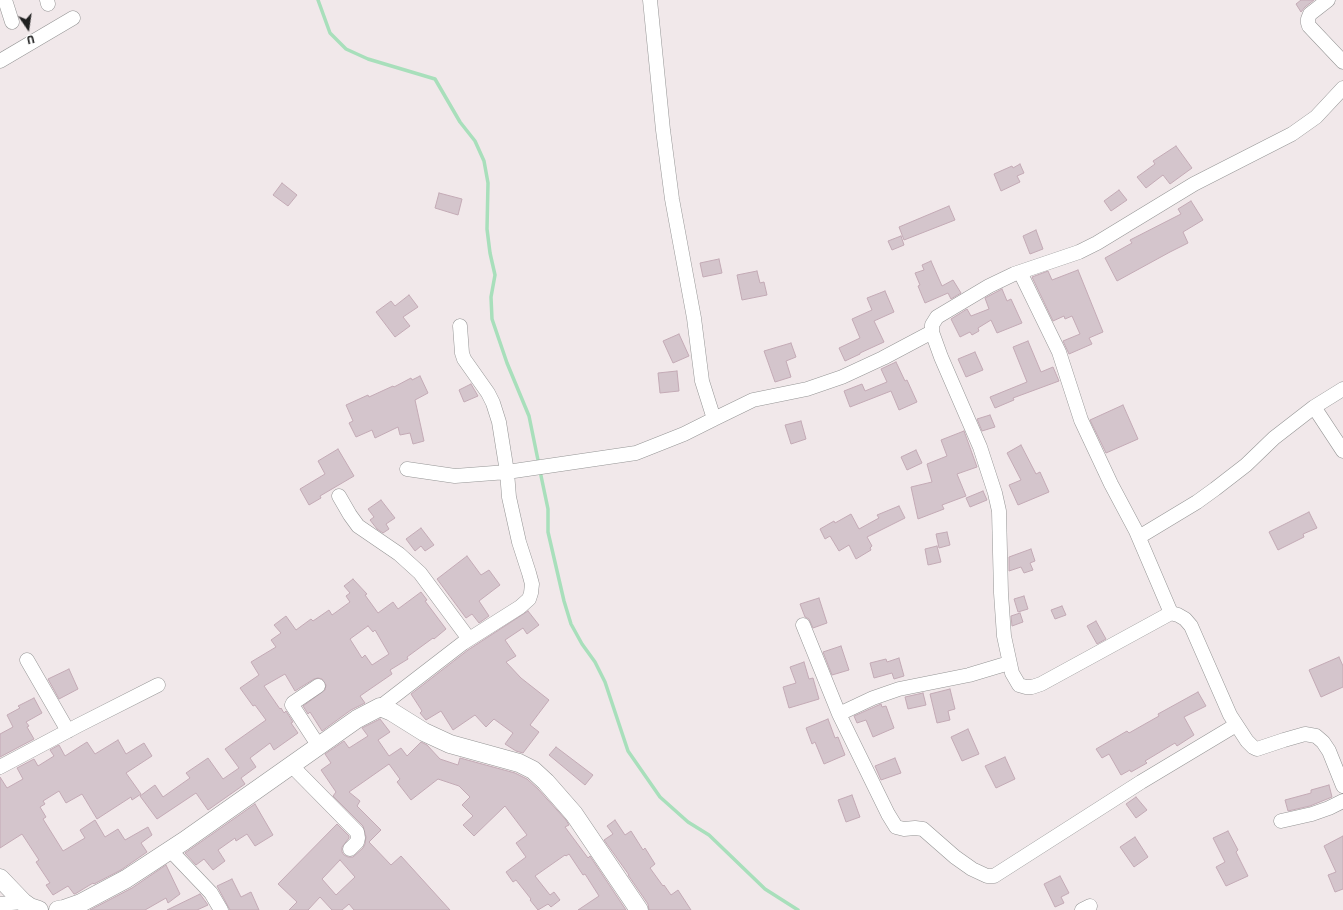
<!DOCTYPE html>
<style>
body{margin:0}
#map{position:relative;width:1343px;height:910px;overflow:hidden;background:#f1e8ea;font-family:"Exo 2",sans-serif}
canvas{display:block}
.north{position:absolute;left:8px;top:8px;width:40px;height:40px;-webkit-text-stroke:3px #fff;paint-order:stroke;rotate:167deg;font-size:11px;font-weight:700;line-height:16px;text-align:center;color:#212121}
.north::after{content:'';display:block;margin:auto;width:14px;height:18px;background:#212121;clip-path:polygon(50% 0,100% 100%,50% 72%,0 100%)}
</style>
<div id="map">
<canvas width="1343" height="910"></canvas>
<div class="north">U</div>
</div>
<script>
const g = document.querySelector('canvas').getContext('2d');
g.lineJoin = 'round';
const shape = rows => new Path2D(rows.map(r => 'M' + r).join(''));
function trace(path, color, width, dash) { g.strokeStyle = color; g.lineWidth = width; g.lineCap = dash ? 'butt' : 'round'; g.setLineDash(dash || []); g.stroke(path); }
function paint(path, color) { g.fillStyle = color; g.fill(path, 'evenodd'); }
trace(shape([
 [318,0,330,33,346,49,368,59,435,79,460,122,475,141,484,161,488,183,487,229,490,253,495,275,491,297,492,319,507,363,529,416,539,465],
 [540,471,548,509,548,532,564,601,571,624,582,644,595,662,605,682,628,751,660,797,688,822,709,835,765,889,798,910]
]), '#a8dfbb', 3.5);
const building = shape([
 [1301,0,1314,0,1305,7,1301,12,1296,4,1301,0],
 [1176,146,1192,168,1170,184,1163,175,1146,188,1137,177,1155,164,1153,161,1176,146],
 [1020,164,1024,173,1017,176,1020,182,1001,191,994,174,1012,166,1013,168,1020,164],
 [282,183,297,195,288,206,273,195,282,183],
 [1119,190,1127,200,1111,211,1104,201,1119,190],
 [439,193,462,199,458,215,435,208,439,193],
 [1191,201,1203,220,1183,232,1188,243,1170,252,1117,281,1105,258,1132,243,1130,240,1181,214,1178,209,1191,201],
 [949,206,955,220,904,240,899,227,949,206],
 [1036,230,1043,249,1030,254,1023,236,1036,230],
 [901,236,904,245,892,250,888,241,901,236],
 [719,259,722,273,703,277,700,263,719,259],
 [931,261,942,286,953,280,961,293,951,299,948,293,925,303,918,286,920,285,915,273,924,270,922,265,931,261],
 [1078,270,1103,332,1089,338,1092,344,1069,354,1063,341,1080,334,1072,316,1065,319,1064,316,1053,321,1032,277,1048,271,1052,280,1078,270],
 [757,271,760,283,764,282,767,295,742,300,737,275,757,271],
 [1002,289,1007,301,1011,299,1022,323,997,333,991,320,978,328,979,331,972,335,970,332,960,337,951,319,967,309,971,316,989,309,985,298,1002,289],
 [885,291,894,312,874,321,884,342,860,353,860,354,845,361,839,348,860,338,852,319,872,310,867,298,885,291],
 [409,295,418,307,403,317,410,326,395,337,376,312,391,301,395,306,409,295],
 [679,334,689,356,673,363,663,341,679,334],
 [1028,341,1041,372,1053,367,1059,381,1013,398,1014,400,995,408,990,397,1027,382,1013,347,1028,341],
 [791,343,796,357,786,361,791,377,775,382,764,351,791,343],
 [975,352,983,370,966,377,958,359,975,352],
 [896,362,905,381,907,380,917,402,899,410,891,391,850,407,844,391,862,384,865,391,887,382,881,369,896,362],
 [677,371,679,391,660,393,658,373,677,371],
 [420,376,428,393,415,400,424,441,413,444,410,433,400,435,398,427,375,438,372,430,356,437,349,423,353,421,346,405,368,395,369,397,393,386,394,387,411,378,412,380,420,376],
 [471,384,478,396,464,402,459,390,471,384],
 [1123,405,1138,439,1106,453,1090,420,1123,405],
 [990,415,995,427,982,431,977,419,990,415],
 [801,421,806,439,791,444,785,425,801,421],
 [964,431,977,467,957,474,966,496,942,505,944,509,918,519,911,487,932,482,927,464,947,456,941,440,964,431],
 [1021,445,1036,474,1040,472,1049,492,1018,505,1009,485,1021,480,1007,453,1021,445],
 [338,449,354,476,320,496,321,498,309,505,300,489,325,474,318,461,338,449],
 [916,450,922,463,907,470,901,457,916,450],
 [983,491,987,500,970,507,966,498,983,491],
 [381,500,395,518,386,524,389,529,383,533,377,529,370,520,374,517,368,509,381,500],
 [899,506,905,518,867,537,872,546,870,548,871,550,856,559,849,545,839,551,830,536,825,539,820,529,834,521,835,523,851,514,859,529,879,518,877,515,899,506],
 [1309,512,1317,528,1303,534,1304,537,1278,550,1269,532,1309,512],
 [421,528,434,545,425,551,421,546,415,551,406,539,421,528],
 [947,532,950,545,939,548,936,534,947,532],
 [937,546,941,562,928,565,925,549,937,546],
 [1031,549,1035,561,1030,563,1033,570,1024,573,1021,567,1009,571,1009,557,1031,549],
 [467,556,481,575,489,570,500,585,479,601,489,616,479,623,472,614,466,618,437,579,467,556],
 [353,579,367,594,365,595,378,613,393,602,398,609,421,592,427,600,425,601,446,629,434,639,433,638,407,657,408,659,390,670,392,674,360,696,365,703,351,710,322,731,310,712,308,714,303,706,325,690,326,685,322,679,318,678,314,679,295,691,285,674,264,686,280,709,281,708,284,713,286,711,293,722,291,723,298,733,274,750,270,743,250,758,256,767,241,778,245,784,208,810,196,793,157,819,140,796,155,785,163,797,190,778,186,773,208,758,223,779,239,768,225,749,266,720,255,705,253,706,240,688,259,675,251,662,276,647,271,640,281,633,274,625,286,616,296,630,311,619,313,621,329,610,332,615,350,602,346,596,350,593,344,586,353,579],
 [368,626,373,632,375,630,389,654,372,665,365,655,362,658,350,639,368,626],
 [1024,596,1028,609,1018,612,1014,599,1024,596],
 [819,598,827,623,813,628,809,619,805,617,800,604,819,598],
 [1062,606,1066,615,1055,619,1051,610,1062,606],
 [528,611,539,625,527,634,523,628,505,640,516,656,506,662,521,678,549,700,530,725,539,732,523,753,516,751,505,744,513,733,494,719,486,727,475,715,453,730,441,711,426,720,420,713,422,711,411,694,468,650,528,611],
 [1020,613,1023,622,1012,626,1011,616,1020,613],
 [1096,621,1106,639,1097,644,1087,626,1096,621],
 [841,646,849,670,832,675,823,652,841,646],
 [1339,657,1343,666,1343,687,1321,697,1309,670,1339,657],
 [899,658,904,676,894,679,892,673,874,678,870,663,886,659,887,662,899,658],
 [804,662,809,679,813,678,819,699,789,708,783,687,796,683,790,667,804,662],
 [69,669,78,689,59,699,48,679,69,669],
 [950,689,955,709,948,711,950,720,937,723,930,694,950,689],
 [1198,692,1206,706,1184,717,1194,735,1177,746,1175,743,1145,761,1147,763,1131,772,1130,770,1121,775,1109,754,1102,758,1096,749,1127,731,1129,733,1159,716,1158,714,1198,692],
 [923,693,926,705,908,709,905,697,923,693],
 [34,698,42,713,26,722,29,726,27,727,34,739,0,757,0,734,13,727,7,715,20,708,18,706,34,698],
 [881,704,882,707,886,706,894,728,873,737,866,720,857,723,854,716,881,704],
 [380,719,390,732,378,740,389,756,401,748,407,756,421,742,427,745,440,759,458,765,460,758,515,773,527,779,538,789,566,820,569,825,565,827,588,858,590,856,626,910,578,910,599,896,585,874,583,875,569,854,566,856,565,855,535,876,550,895,554,892,560,900,551,907,548,904,538,910,530,900,531,899,516,880,513,882,506,872,526,857,516,843,527,835,505,806,474,836,463,825,473,816,462,805,470,797,459,786,438,779,411,800,397,782,400,779,389,764,349,792,360,801,357,806,381,830,369,842,391,865,401,856,450,910,354,910,349,904,342,910,332,910,320,897,308,910,289,910,297,902,278,884,337,824,349,836,349,838,342,847,342,852,344,855,348,857,353,857,363,848,365,844,366,837,363,826,333,796,336,792,321,770,331,763,325,754,344,741,349,748,368,736,362,728,380,719],
 [340,860,355,877,336,895,322,879,340,860],
 [828,719,835,738,838,737,845,755,824,764,815,742,812,744,806,728,828,719],
 [968,729,979,754,962,761,951,737,968,729],
 [118,740,126,754,144,743,152,756,126,773,141,794,132,800,131,797,97,819,82,794,66,803,59,791,43,801,45,804,40,807,46,817,43,819,63,851,85,838,80,830,95,820,105,837,118,829,125,840,148,827,152,835,141,843,147,852,121,870,94,884,93,883,75,894,74,894,68,886,53,895,46,885,50,883,36,862,39,860,22,834,0,848,0,777,7,788,23,779,17,768,34,759,38,766,54,756,50,750,59,745,65,756,87,742,95,754,118,740],
 [556,747,593,775,585,785,549,755,556,747],
 [1005,757,1015,779,996,788,985,766,1005,757],
 [895,758,901,773,881,780,875,766,895,758],
 [1329,785,1332,797,1310,806,1288,811,1285,800,1311,793,1311,790,1329,785],
 [852,795,860,817,846,822,838,800,852,795],
 [1136,797,1147,810,1136,818,1126,804,1136,797],
 [255,804,273,835,255,846,247,834,236,841,235,838,218,850,225,861,213,870,204,859,196,865,185,853,255,804],
 [615,820,625,835,631,831,643,850,645,848,655,864,650,868,663,886,664,885,671,895,678,890,691,910,649,910,648,904,628,875,629,875,604,840,613,834,607,826,615,820],
 [1228,831,1238,850,1236,852,1248,876,1226,886,1216,867,1225,862,1213,838,1228,831],
 [1343,836,1343,889,1335,892,1328,875,1336,872,1324,846,1343,836],
 [1135,837,1148,857,1134,867,1120,847,1135,837],
 [166,865,180,894,168,903,166,898,145,910,90,910,132,888,166,865],
 [1060,876,1069,893,1061,897,1064,903,1055,907,1044,884,1060,876],
 [232,879,241,897,251,892,259,910,230,910,217,886,232,879],
 [200,894,208,905,197,910,167,910,200,894]
]);
paint(building, '#d4c5cc');
trace(building, '#c3aab5', 1);
const minor = shape([
 [5,0,12,22],
 [47,0,48,4],
 [650,0,663,130,672,199,694,318,702,381,714,419,753,400,807,389,842,377,883,358,932,332],
 [1328,0,1310,14,1308,19,1308,23,1309,26,1343,62],
 [0,61,73,18],
 [1343,88,1316,117,1292,134,1194,184,1097,243,1079,252,1014,274,989,286,937,317,932,325,932,332,941,357,980,447,995,493,999,511,1001,593,1004,636,1012,673,1019,685,1026,687,1032,687,1041,684,1160,619,1171,613,1178,615,1185,619,1191,626,1230,715,1247,741,1253,747,1257,749,1284,740,1305,734,1316,736,1323,742,1329,751,1343,786],
 [1020,272,1059,352,1081,420,1111,484,1136,531,1171,613],
 [1314,407,1343,389],
 [407,469,455,476,507,472,636,453,684,434,714,419],
 [339,496,350,515,358,526,399,554,420,573,469,639],
 [1139,537,1197,502,1215,489,1246,465,1274,438,1314,407,1343,451],
 [803,625,839,714,888,814,896,827,904,829,915,828,923,829,955,857,972,869,987,876,994,876,1141,782,1236,725],
 [27,660,68,731],
 [380,707,463,643,520,607,529,599,531,593,532,584,529,573,519,542,509,497,507,472,499,422,493,403,488,393,464,359,462,353,460,326],
 [839,714,873,698,899,689,969,675,1009,663],
 [318,745,292,705,293,703,318,686],
 [291,765,357,832,358,838,357,842,350,849],
 [0,767,79,725,158,685],
 [1281,821,1312,814,1329,808,1343,801],
 [170,850,211,893,221,910],
 [0,904,23,902],
 [1082,910,1090,906]
]);
const tertiary = shape([
 [0,878,23,902,30,907,39,910],
 [58,910,64,909,81,903,126,879,184,841,357,719,380,707,392,712,424,732,450,744,519,763,533,770,546,782,574,814,639,910]
]);
trace(minor, '#959595', 15);
trace(tertiary, '#959595', 19);
trace(minor, '#fff', 14);
trace(tertiary, '#fff', 18);
</script>
